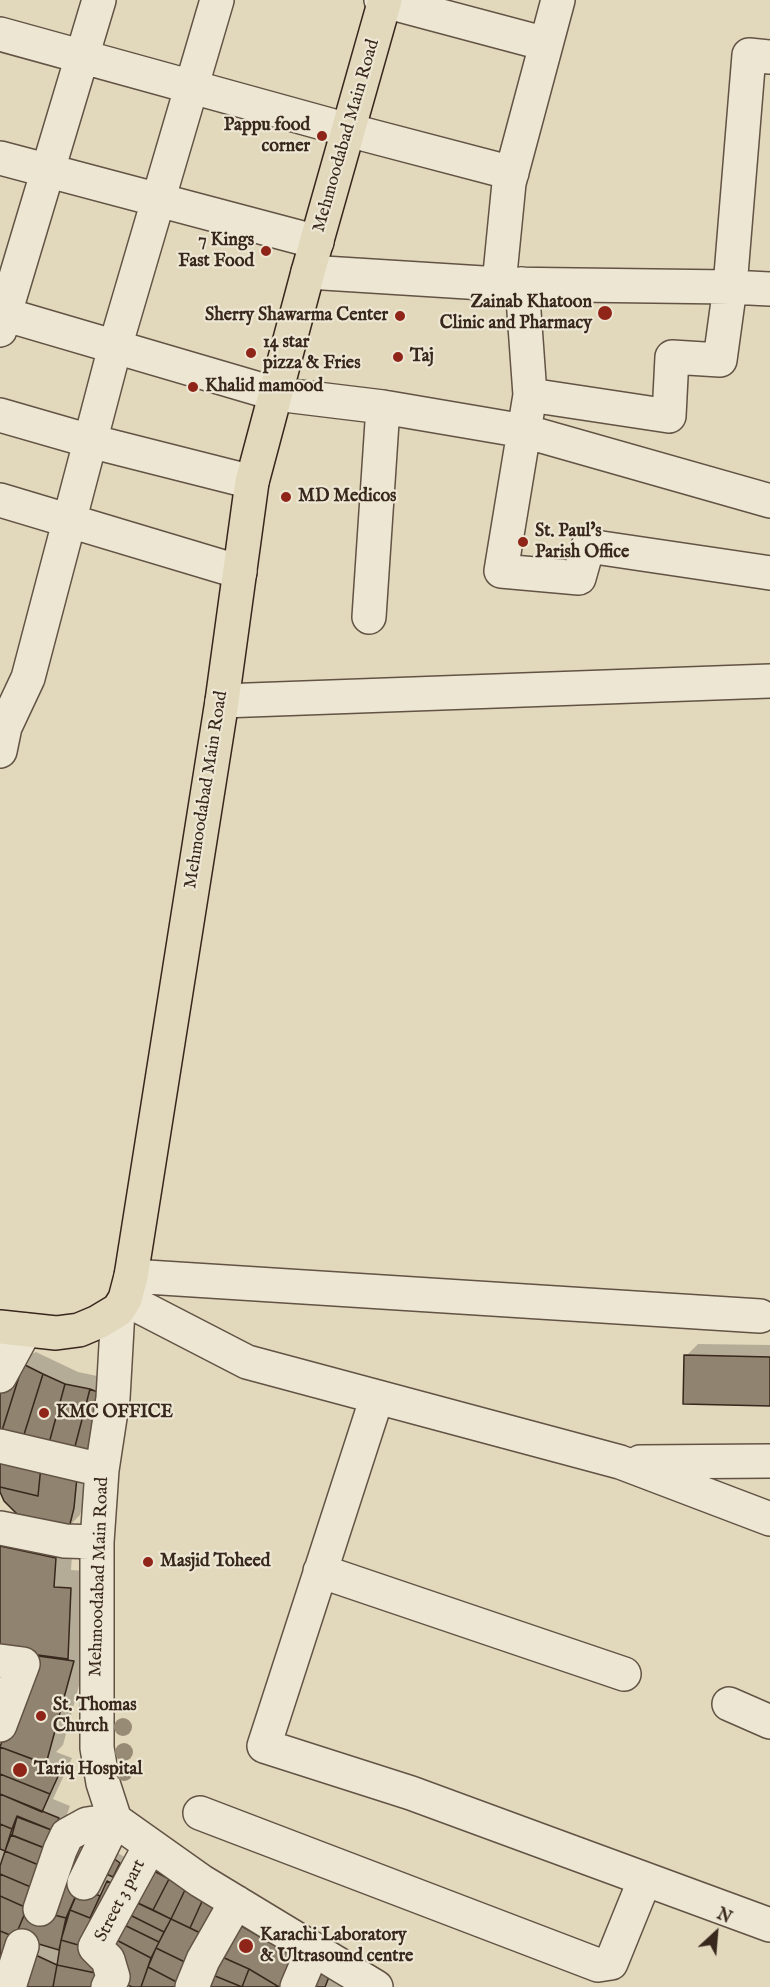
<!DOCTYPE html>
<style>
body{margin:0}
#map{position:relative;width:770px;height:1987px;overflow:hidden;background:#e2d8bc;font-family:"IM FELL English",serif}
canvas{display:block}
.north{position:absolute;left:686px;top:1903px;width:60px;height:60px;-webkit-text-stroke:4px #ece6d3;paint-order:stroke;rotate:26deg;font-size:16px;font-weight:700;line-height:24px;text-align:center;color:#38271c}
.north::after{content:'';display:block;margin:auto;width:21px;height:27px;background:#38271c;clip-path:polygon(50% 0,100% 100%,50% 72%,0 100%)}
</style>
<div id="map">
<canvas width="770" height="1987"></canvas>
<div class="north">N</div>
</div>
<script>
const g = document.querySelector('canvas').getContext('2d');
g.lineJoin = 'round';
function paint(path, color) { g.fillStyle = color; g.fill(path, 'evenodd'); }
const shape = rows => new Path2D(rows.map(r => 'M' + r).join(''));
function trace(path, color, width, dash) { g.strokeStyle = color; g.lineWidth = width; g.lineCap = dash ? 'butt' : 'round'; g.setLineDash(dash || []); g.stroke(path); }
function drawText(font, color, halo, rows, align = 'center') {
  g.font = font + ' "IM FELL English",serif'; g.lineWidth = 4.5; g.setLineDash([]); g.textBaseline = 'middle'; g.strokeStyle = halo; g.fillStyle = color; for (const [text, x, y, turn = 0] of rows) {
    g.save(); g.translate(x, y); g.rotate((+turn || 0) * Math.PI / 180); g.textAlign = isNaN(turn) ? turn : align; if (halo) g.strokeText(text, 0, 0); g.fillText(text, 0, 0); g.restore();
  }
}
paint(shape([
 [698,1344,770,1345,770,1404,686,1356],
 [36,1352,78,1372,102,1377,105,1447,14,1362],
 [88,1465,85,1495,80,1515,68,1527,0,1488],
 [0,1535,73,1541,71,1570,88,1571,90,1644,63,1745,56,1752,72,1758,53,1799,70,1806,66,1817,74,1839,110,1848,126,1858,157,1854,229,1901,193,1987,0,1987,0,1751,4,1746,0,1649],
 [244,1909,317,1961,357,1987,198,1987]
]), '#0003');
const building = shape([
 [684,1355,770,1357,770,1406,683,1404,684,1355],
 [23,1364,0,1437,0,1375,23,1364],
 [23,1364,43,1374,22,1441,0,1437,23,1364],
 [43,1374,65,1384,48,1447,22,1441,43,1374],
 [65,1384,90,1389,73,1454,48,1447,65,1384],
 [90,1389,110,1397,94,1460,73,1454,90,1389],
 [0,1454,41,1466,38,1496,0,1487,0,1454],
 [41,1466,77,1477,74,1508,69,1528,18,1515,4,1501,0,1492,0,1487,38,1496,41,1466],
 [0,1546,56,1558,54,1587,71,1588,68,1659,0,1650,0,1546],
 [31,1655,74,1661,46,1764,0,1747,31,1655],
 [0,1747,61,1770,50,1794,0,1774,0,1747],
 [0,1774,50,1794,42,1812,0,1794,0,1774],
 [0,1794,59,1818,54,1831,17,1816,12,1829,0,1824,0,1794],
 [17,1817,54,1831,47,1849,12,1835,17,1817],
 [0,1824,12,1829,5,1851,0,1849,0,1824],
 [11,1835,47,1849,41,1866,5,1851,11,1835],
 [5,1851,41,1866,33,1888,0,1874,0,1866,5,1851],
 [112,1857,120,1863,113,1877,104,1873,112,1857],
 [143,1865,169,1879,153,1910,125,1897,143,1865],
 [58,1868,83,1879,66,1918,42,1912,58,1868],
 [0,1874,33,1888,27,1908,0,1896,0,1874],
 [169,1879,186,1888,171,1919,153,1910,169,1879],
 [107,1881,122,1888,110,1914,90,1918,107,1881],
 [80,1887,100,1896,90,1918,70,1910,80,1887],
 [186,1888,204,1897,190,1928,171,1919,186,1888],
 [0,1896,27,1908,15,1937,0,1931,0,1896],
 [125,1897,171,1919,164,1932,118,1909,125,1897],
 [204,1897,225,1907,211,1938,190,1928,204,1897],
 [27,1908,66,1918,59,1950,15,1937,27,1908],
 [118,1909,164,1932,159,1942,112,1919,118,1909],
 [70,1910,90,1918,110,1914,92,1949,61,1940,70,1910],
 [112,1919,159,1942,151,1958,105,1934,112,1919],
 [171,1919,211,1938,195,1967,156,1948,171,1919],
 [231,1920,304,1962,295,1987,279,1987,249,1969,211,1952,231,1920],
 [0,1931,15,1937,9,1962,0,1958,0,1931],
 [105,1934,151,1958,141,1987,132,1987,115,1979,105,1934],
 [61,1940,92,1949,110,1976,57,1965,61,1940],
 [156,1948,195,1967,186,1987,148,1967,156,1948],
 [25,1950,57,1965,53,1987,28,1987,14,1981,25,1950],
 [211,1952,249,1969,242,1987,203,1971,211,1952],
 [57,1965,110,1976,106,1987,53,1987,57,1965],
 [310,1966,329,1977,325,1987,312,1987,310,1966],
 [148,1967,186,1987,141,1987,148,1967],
 [249,1969,279,1987,242,1987,249,1969],
 [203,1971,242,1987,197,1987,203,1971]
]);
paint(building, '#90836f');
trace(building, '#38271c', 1.5);
const minor = shape([
 [381,0,546,44],
 [0,34,348,130,512,173],
 [0,158,317,242],
 [308,272,499,284,730,287,770,289],
 [499,284,509,183,558,0],
 [522,284,530,395,501,571,579,578,588,546,770,573],
 [0,313,276,394,383,407,524,431,770,501],
 [0,330,99,0],
 [530,395,669,416,672,357,720,360,730,287,749,55,770,57],
 [0,415,90,441,252,482],
 [0,500,240,572],
 [369,617,383,407],
 [222,701,770,681],
 [0,751,5,727,28,678,115,347,217,0],
 [131,1276,760,1316],
 [125,1299,247,1362,620,1462,770,1519],
 [118,1310,113,1398,102,1470,97,1542,97,1748,103,1783,115,1820,201,1881,376,1987],
 [0,1376,25,1330],
 [377,1397,264,1746,411,1793,770,1925],
 [0,1446,102,1470],
 [640,1462,770,1461],
 [0,1528,65,1541,97,1542],
 [320,1571,624,1674],
 [0,1661,23,1664,0,1725],
 [729,1704,770,1722],
 [200,1813,598,1965,611,1963,645,1879],
 [84,1883,115,1820],
 [40,1909,60,1850,67,1835,87,1824,115,1820],
 [9,1987,22,1946],
 [108,1987,113,1977,108,1960,95,1947,150,1846],
 [192,1987,203,1960,236,1902],
 [297,1987,308,1961,312,1948]
]);
const major = shape([
 [0,1327,56,1333,79,1330,98,1322,118,1310,125,1299,131,1276,222,701,252,482,308,272,385,0]
]);
trace(minor, '#625344', 36);
trace(major, '#38271c', 36);
trace(minor, '#ece6d3', 33);
trace(major, '#e2d8bc', 33);
g.fillStyle = '#988b76';
for (const [x, y] of [
 [123,1727],
 [124,1752],
 [124,1772]
]) { g.beginPath(); g.arc(x, y, 9, 0, 2 * Math.PI); g.fill(); }
for (const [x, y, r, color] of [
 [322,136,6,"#8f2418"],
 [266,251,6,"#8f2418"],
 [605,313,8,"#8f2418"],
 [400,316,6,"#8f2418"],
 [251,353,6,"#8f2418"],
 [398,357,6,"#8f2418"],
 [193,387,6,"#8f2418"],
 [286,497,6,"#8f2418"],
 [523,542,6,"#8f2418"],
 [44,1413,6,"#8f2418"],
 [148,1562,6,"#8f2418"],
 [41,1716,6,"#8f2418"],
 [20,1770,8,"#8f2418"],
 [246,1946,8,"#8f2418"]
]) { const dot = new Path2D(); dot.arc(x, y, r, 0, 2 * Math.PI); g.fillStyle = color; g.fill(dot); trace(dot, '#ece6d3', 2); }
drawText('bold 18px', '#38271c', '#ece6d3', [
 ["Pappu food",310,126,"right"],
 ["corner",310,147,"right"],
 ["7 Kings",254,241,"right"],
 ["Fast Food",254,262,"right"],
 ["Zainab Khatoon",592,303,"right"],
 ["Clinic and Pharmacy",592,324,"right"],
 ["Sherry Shawarma Center",388,316,"right"],
 ["14 star",263,343],
 ["pizza & Fries",263,364],
 ["Taj",410,357],
 ["Khalid mamood",205,387],
 ["MD Medicos",298,497],
 ["St. Paul's",535,532],
 ["Parish Office",535,553],
 ["KMC OFFICE",56,1413],
 ["Masjid Toheed",160,1562],
 ["St. Thomas",53,1706],
 ["Church",53,1727],
 ["Tariq Hospital",34,1770],
 ["Karachi Laboratory",260,1936],
 ["& Ultrasound centre",260,1957]
], 'left');
drawText('18px', '#38271c', '#ece6d3', [
 ["Mehmoodabad Main Road",347,136,-74],
 ["Mehmoodabad Main Road",207,790,-81],
 ["Mehmoodabad Main Road",100,1577,-88],
 ["Street 3 part",121,1901,-63]
]);
</script>
